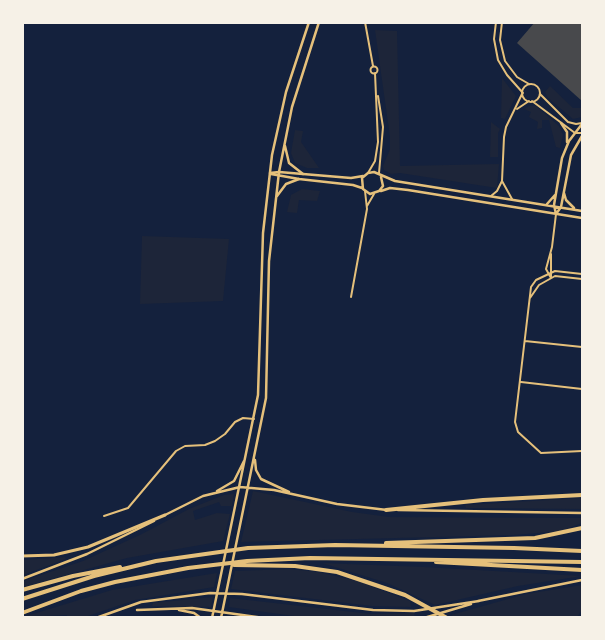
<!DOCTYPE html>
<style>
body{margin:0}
#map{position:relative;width:605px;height:640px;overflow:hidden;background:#14213d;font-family:Merriweather,serif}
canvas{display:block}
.frame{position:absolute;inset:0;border:24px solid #f6f1e7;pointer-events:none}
</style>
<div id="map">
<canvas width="605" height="640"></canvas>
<div class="frame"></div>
</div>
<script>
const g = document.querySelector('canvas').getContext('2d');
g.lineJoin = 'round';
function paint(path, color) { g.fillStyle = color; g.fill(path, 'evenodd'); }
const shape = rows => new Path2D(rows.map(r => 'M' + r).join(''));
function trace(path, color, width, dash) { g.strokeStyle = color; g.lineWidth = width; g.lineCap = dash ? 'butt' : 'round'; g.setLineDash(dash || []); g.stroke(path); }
paint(shape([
 [375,30,397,31,400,166,499,164,497,188,400,173,391,174,384,170,383,166,390,149,390,137],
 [502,78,516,96,505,119,501,118],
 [550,86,573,108,582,108,582,117,573,119,548,98,545,92],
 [529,106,536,106,559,126,563,135,560,148,556,147,549,120,542,120,542,128,537,129,538,122,529,117,531,112,524,109],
 [491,122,500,129,498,133,498,157,490,157],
 [295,130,303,131,301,142,319,168,307,168,295,163,291,153],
 [302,189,320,191,317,201,299,200,297,213,287,212,291,195],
 [142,236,229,239,223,301,140,304],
 [253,491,352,512,389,517,582,518,582,523,561,531,514,535,241,542],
 [234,494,232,506,221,506,219,502,193,511,195,520,217,513,230,514,223,541,127,558,23,587,23,581,83,561,142,534,189,509,224,495],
 [582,498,582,509,466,508,465,505],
 [65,557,66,559,23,575,23,560],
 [322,563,424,567,582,576,518,586,435,605,387,583],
 [290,569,318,572,357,581,410,601,411,607,372,606,231,589,235,571],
 [217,573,214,587,135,600,85,617,67,617,67,615,23,617,112,590],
 [582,585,582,610,577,617,455,618,451,615,526,594],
 [213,597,211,607,152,606,153,603],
 [230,598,371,614,414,613,415,617,301,617,229,607]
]), '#1d2539');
paint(shape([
 [535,22,582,22,582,101,517,43]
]), '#48494c');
trace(shape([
 [365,22,373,66],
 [496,22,494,39,498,60,507,75,523,93],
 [502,22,500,40,505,61,517,77,529,84],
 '370.5 70a3.5 3.5 0 1 1 7 0a3.5 3.5 0 1 1-7 0Z',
 '522 93a9 9 0 1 1 18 0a9 9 0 1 1-18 0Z',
 [540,94,568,122,576,124,582,123],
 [378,96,383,127,379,173],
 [532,101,575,133,582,133],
 [517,109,529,101],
 [368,173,375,161,378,142,375,73],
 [491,196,497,191,502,181],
 [512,199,502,181,504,137,506,127,522,94],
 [367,206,374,194],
 [551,254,551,278],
 [582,274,555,271,536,280,531,287,515,422,518,432,541,453,582,451],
 [551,278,546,269,552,247,556,214],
 [351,297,367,209,365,191],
 [530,298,539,285,555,276,582,279],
 [525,341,582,347],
 [521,382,582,389],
 [104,516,128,508,176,451,185,446,205,445,215,441,225,434,235,422,243,418,254,419]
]), '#e5c07b', 2);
trace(shape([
 [561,123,567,132,567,142],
 [270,173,279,172,351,178,363,176],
 [271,174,299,179,353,185,362,188],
 [381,177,383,186,379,191,370,194,363,189,362,178,368,173,374,172,395,181,582,211],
 [381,191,390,188,408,190,582,218],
 [564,193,566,200,574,208],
 [547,204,555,195],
 [556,214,554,205,562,158,569,141,582,124],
 [556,214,561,207,571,155,582,136]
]), '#e5c07b', 2.5);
trace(shape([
 [285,146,289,163,303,174],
 [277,196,286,184,299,179],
 [255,460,256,470,261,479,289,492],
 [217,491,234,481,244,461],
 [398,510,582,513],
 [165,515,203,496,240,487,274,490,337,504,387,510],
 [22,579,87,554,154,521],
 [478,601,582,580],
 [137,610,192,608,264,618],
 [179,610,194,613,201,618],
 [96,618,141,602,210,593,242,594,373,610,414,611,479,601],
 [212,618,258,395,263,233,272,155,286,92,309,22],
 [221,618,266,398,269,261,279,172,292,107,319,22],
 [234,618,245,616],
 [424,618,471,604]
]), '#e5c07b', 2.5);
trace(shape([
 [22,556,54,555,88,547,165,515]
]), '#e5c07b', 3);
trace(shape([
 [386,510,483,500,582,495],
 [386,543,535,538,582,528],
 [436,562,582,570],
 [234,565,295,566,337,572,405,595,447,618],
 [22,590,73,576,120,567],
 [22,599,94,576,156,561,248,548,335,545,514,548,582,551],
 [22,613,81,591,115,582,188,568,247,561,310,558,582,562]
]), '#e5c07b', 4);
</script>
